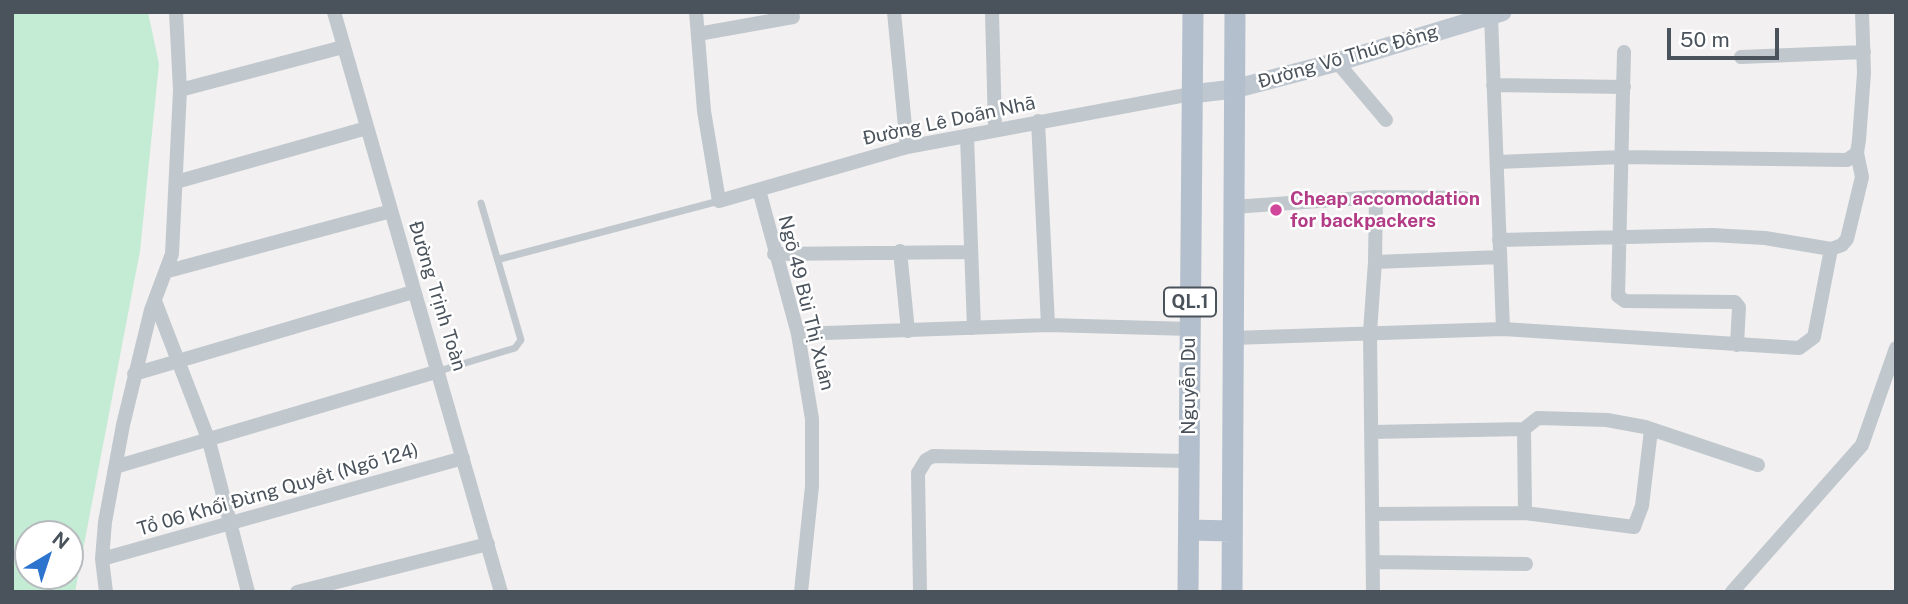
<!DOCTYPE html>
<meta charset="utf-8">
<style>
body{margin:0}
#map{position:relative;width:1908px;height:604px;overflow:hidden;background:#f2f0f0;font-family:"Public Sans",sans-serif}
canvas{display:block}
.frame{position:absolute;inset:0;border:14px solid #4a535c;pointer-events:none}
.north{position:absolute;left:14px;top:520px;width:70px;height:70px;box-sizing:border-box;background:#fff;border:2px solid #b7babe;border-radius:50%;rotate:39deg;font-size:19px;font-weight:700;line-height:28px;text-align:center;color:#4a535c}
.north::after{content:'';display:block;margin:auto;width:24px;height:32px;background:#2d74cf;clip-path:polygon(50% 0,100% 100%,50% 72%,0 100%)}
.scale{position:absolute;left:1667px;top:28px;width:112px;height:32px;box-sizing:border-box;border:4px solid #4a535c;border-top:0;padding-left:9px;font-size:21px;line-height:24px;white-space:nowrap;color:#4a535c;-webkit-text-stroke:5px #fff;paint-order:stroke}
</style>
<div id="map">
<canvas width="1908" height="604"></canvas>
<div class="frame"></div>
<div class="north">N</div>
<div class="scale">50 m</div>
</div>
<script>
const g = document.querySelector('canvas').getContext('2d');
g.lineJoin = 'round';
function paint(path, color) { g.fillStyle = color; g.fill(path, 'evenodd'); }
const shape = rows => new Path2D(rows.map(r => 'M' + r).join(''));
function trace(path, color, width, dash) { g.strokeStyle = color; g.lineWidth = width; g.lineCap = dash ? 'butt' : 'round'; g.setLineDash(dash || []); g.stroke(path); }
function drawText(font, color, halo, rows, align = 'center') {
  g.font = font + ' "Public Sans",sans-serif'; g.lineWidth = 5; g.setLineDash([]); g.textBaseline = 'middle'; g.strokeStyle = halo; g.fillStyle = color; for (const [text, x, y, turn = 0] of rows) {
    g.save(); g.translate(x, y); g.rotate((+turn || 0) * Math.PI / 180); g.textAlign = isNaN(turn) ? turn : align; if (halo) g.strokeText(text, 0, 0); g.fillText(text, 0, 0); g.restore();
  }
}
paint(shape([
 [12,12,148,12,159,64,140,251,75,592,12,592],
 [28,534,70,534,70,576,28,576]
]), '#c4ebd3');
trace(shape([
 [500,259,719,201],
 [439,371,515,348,521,340,481,203]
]), '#c0c7cd', 7);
trace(shape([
 [334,12,501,592],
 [696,12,704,111,719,201,907,147,1191,94],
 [894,12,907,147],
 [992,12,995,128],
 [1491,16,1503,329],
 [698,34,793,17],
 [1624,52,1618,296,1625,301,1735,302,1739,307,1737,345],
 [1741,57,1864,52],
 [1337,62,1386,120],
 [1493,85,1624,87],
 [180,90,343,47],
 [1038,121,1048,325],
 [967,136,974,328],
 [1497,162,1622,157,1847,160,1857,153,1859,140,1864,73,1862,12],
 [176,182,367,128],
 [759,190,798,334,812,419,812,486,801,592],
 [1233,207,1376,197,1464,198],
 [1499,240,1712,235,1765,238,1831,249],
 [900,251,908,331],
 [774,254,971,252],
 [1375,262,1376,197],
 [168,271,391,211],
 [155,301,209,441,248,592],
 [798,334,1048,325,1190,329],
 [1232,338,1503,329,1799,348,1814,337,1831,249,1842,245,1847,239,1862,177,1857,153],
 [134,374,413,292],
 [1372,432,1524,429],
 [115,467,439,371],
 [1525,513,1524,429,1538,418,1607,420,1645,427,1758,465],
 [1373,514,1525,513,1634,527,1642,506,1651,430],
 [102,559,463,458],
 [1373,562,1526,564],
 [106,592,102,559,105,522,123,425,151,310,172,254,180,90,176,12],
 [297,592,488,544],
 [920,592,918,473,926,460,933,456,1189,461],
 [1373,592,1370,332,1375,262,1500,257],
 [1732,592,1862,445,1896,348]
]), '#c0c7cd', 14);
trace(shape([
 [1191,94,1234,89,1337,62,1502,12]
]), '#bec7d0', 19);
trace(shape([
 [1189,530,1232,531],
 [1188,592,1193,12],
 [1232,592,1235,12]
]), '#b3bfcc', 21);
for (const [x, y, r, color] of [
 [1276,210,7,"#d1479c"]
]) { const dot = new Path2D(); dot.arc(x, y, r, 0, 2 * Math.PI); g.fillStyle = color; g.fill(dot); trace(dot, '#fff', 2.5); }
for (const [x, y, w] of [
 [1190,302,52]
]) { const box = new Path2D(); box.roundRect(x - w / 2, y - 14.5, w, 29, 5); g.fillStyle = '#fff'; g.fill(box); trace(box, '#4a535c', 2); }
drawText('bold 18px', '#4a535c', null, [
 ["QL.1",1190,302]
]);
drawText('19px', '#4a535c', '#fff', [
 ["Đường Võ Thúc Đồng",1348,57,-16],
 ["Đường Lê Doãn Nhã",949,121,-12],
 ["Đường Trịnh Toàn",437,296,73],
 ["Ngõ 49 Bùi Thị Xuân",806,303,76],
 ["Nguyễn Du",1189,386,-90],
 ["Tổ 06 Khối Đừng Quyềt (Ngõ 124)",278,490,-16]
]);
drawText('bold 19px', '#b23c85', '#fff', [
 ["Cheap accomodation",1290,199],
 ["for backpackers",1290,221]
], 'left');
</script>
